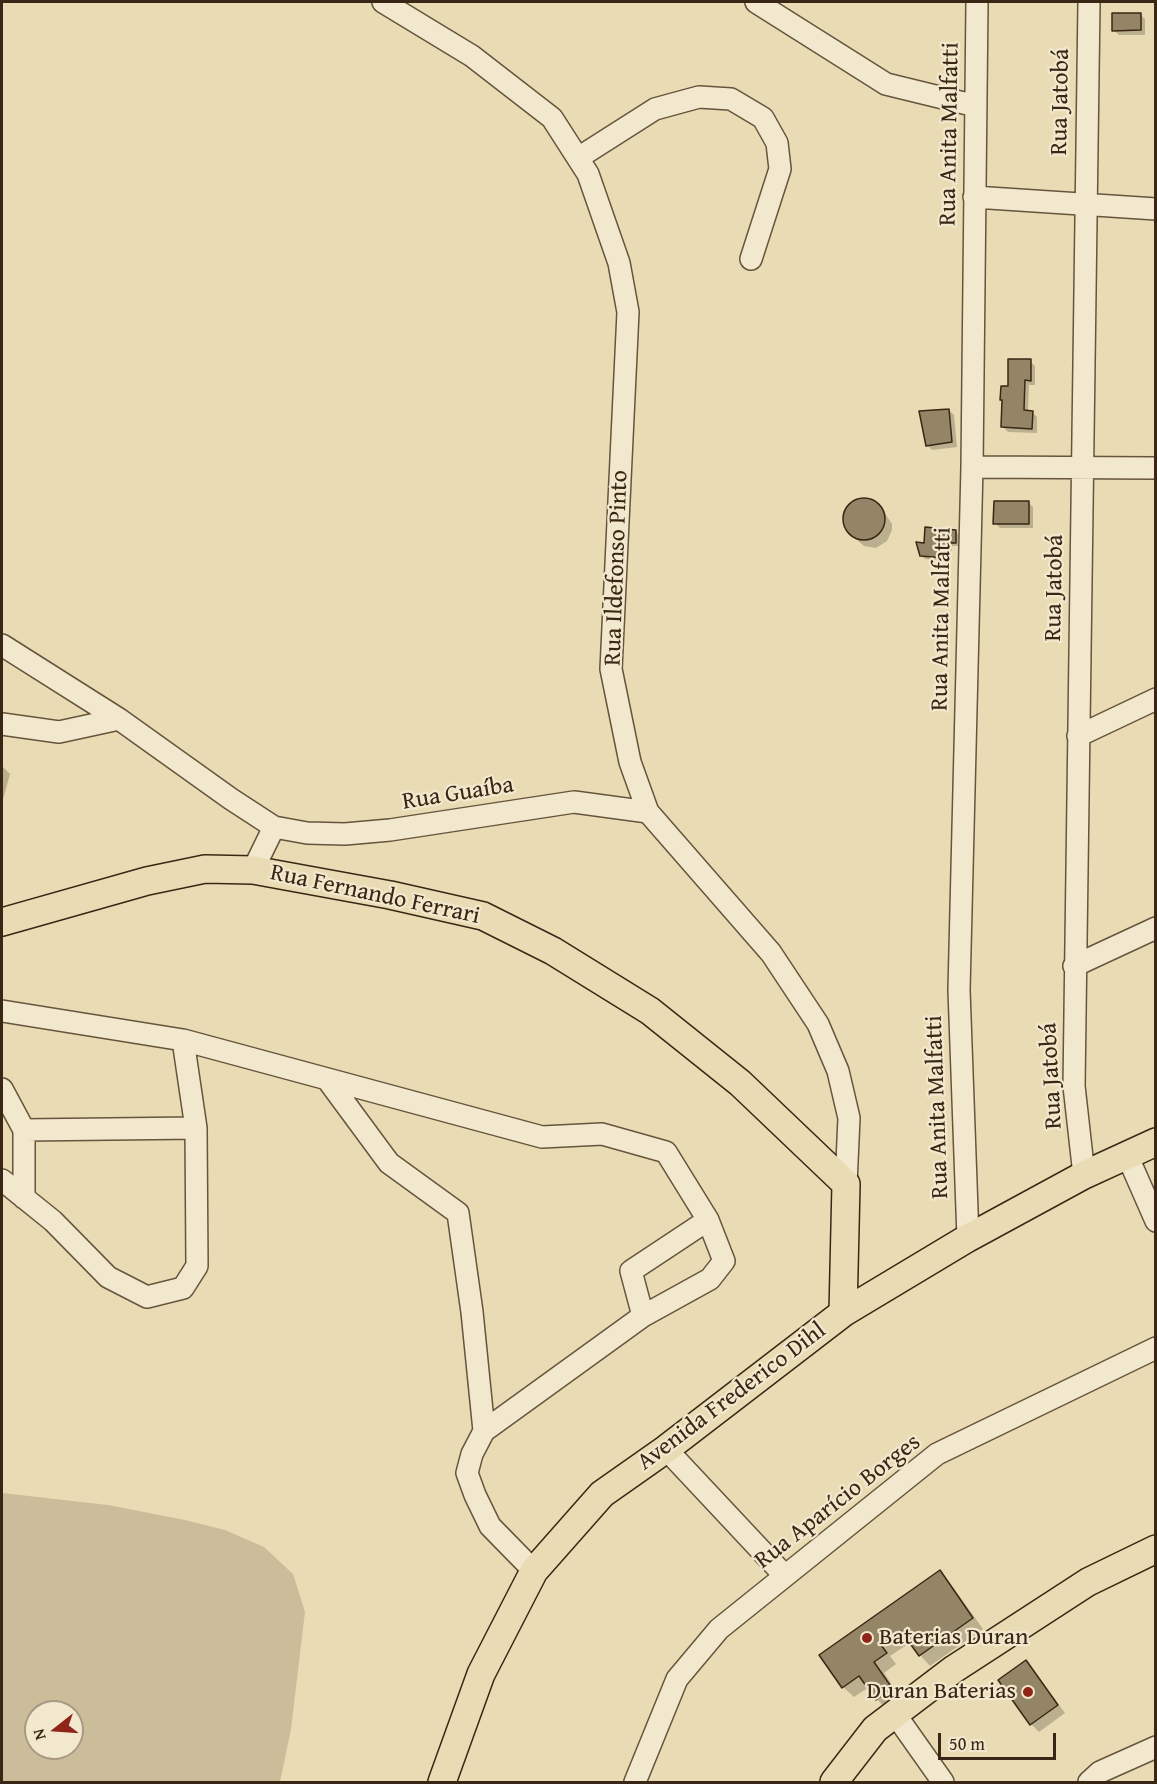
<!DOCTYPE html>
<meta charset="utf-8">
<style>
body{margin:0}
#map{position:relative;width:1157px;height:1784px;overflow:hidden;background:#e9dcb4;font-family:"Gentium Book Plus",serif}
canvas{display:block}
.frame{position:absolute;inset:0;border:3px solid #3a2614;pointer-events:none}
.north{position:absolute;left:24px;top:1700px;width:60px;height:60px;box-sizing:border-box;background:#f1e8ce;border:2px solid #a89a84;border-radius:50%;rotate:253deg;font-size:16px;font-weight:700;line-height:24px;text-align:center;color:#3a2614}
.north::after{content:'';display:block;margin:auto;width:21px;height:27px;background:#8f2418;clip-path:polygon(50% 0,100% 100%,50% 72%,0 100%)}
.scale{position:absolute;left:938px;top:1733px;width:118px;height:27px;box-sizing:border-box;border:3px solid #3a2614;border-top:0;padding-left:8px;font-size:18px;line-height:21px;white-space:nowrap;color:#3a2614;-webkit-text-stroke:4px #f1e8ce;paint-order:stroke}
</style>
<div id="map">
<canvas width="1157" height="1784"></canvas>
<div class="frame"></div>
<div class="north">N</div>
<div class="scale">50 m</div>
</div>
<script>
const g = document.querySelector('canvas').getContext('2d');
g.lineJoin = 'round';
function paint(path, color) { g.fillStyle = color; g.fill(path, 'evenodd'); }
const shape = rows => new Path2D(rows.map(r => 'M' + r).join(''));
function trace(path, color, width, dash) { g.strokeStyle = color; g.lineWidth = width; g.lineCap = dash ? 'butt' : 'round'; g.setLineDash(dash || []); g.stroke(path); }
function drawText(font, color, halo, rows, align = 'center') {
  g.font = font + ' "Gentium Book Plus",serif'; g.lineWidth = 4.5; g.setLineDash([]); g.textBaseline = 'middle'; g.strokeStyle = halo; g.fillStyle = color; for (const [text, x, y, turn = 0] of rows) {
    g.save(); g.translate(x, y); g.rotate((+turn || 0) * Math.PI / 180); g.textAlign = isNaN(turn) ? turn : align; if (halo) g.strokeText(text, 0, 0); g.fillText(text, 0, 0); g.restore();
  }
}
paint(shape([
 [2,1493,108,1505,185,1520,225,1530,264,1547,293,1574,305,1612,291,1729,280,1782,2,1782],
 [36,1712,72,1712,72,1748,36,1748]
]), '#cbbd99');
paint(shape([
 [1140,14,1145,19,1145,35,1119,35,1114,30],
 [1030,361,1035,366,1035,385,1029,385,1028,412,1032,412,1037,417,1037,433,1008,432,1003,427,1010,388],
 [949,410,954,415,957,447,932,450,927,445],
 [857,501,870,501,884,512,892,524,892,530,887,541,876,548,864,546,850,534,844,522,847,509],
 [1028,502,1033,507,1033,528,1000,528,995,523],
 [956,531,959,535,959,546,952,546,950,561,925,559,921,555],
 [2,766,10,774,2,803],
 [940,1572,950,1583,983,1629,930,1666,920,1655,911,1642,890,1656,896,1664,884,1673,902,1699,887,1710,877,1699,869,1687,854,1697,843,1687],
 [1025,1662,1033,1670,1065,1713,1039,1732,1031,1724]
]), '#0003');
const building = shape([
 [1112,13,1141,13,1141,30,1112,31,1112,13],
 [1008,359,1031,359,1031,381,1025,380,1024,410,1033,411,1032,429,1001,427,1002,400,1000,400,1001,386,1008,386,1008,359],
 [949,409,952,442,926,446,919,411,949,409],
 '843 519a21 21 0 1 1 42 0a21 21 0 1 1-42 0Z',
 [994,501,1029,501,1029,524,993,524,994,501],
 [925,527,956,530,956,543,948,543,947,558,920,556,916,542,924,543,925,527],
 [940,1570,973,1618,919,1656,901,1631,881,1645,887,1653,874,1662,892,1688,876,1700,859,1676,842,1688,819,1655,940,1570],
 [1026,1660,1058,1705,1030,1725,998,1680,1026,1660]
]);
paint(building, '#958567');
trace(building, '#3a2614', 1.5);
const minor = shape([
 [383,2,472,56,552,118,588,174,619,263,628,312,611,669,630,762,648,812,771,953,818,1024,838,1071,849,1118,846,1184],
 [756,2,886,84,976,106],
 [578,158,655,109,699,97,731,99,763,118,777,143,780,169,751,259],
 [974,197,1156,209],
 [972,467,1156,468],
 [2,645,119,719,231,799,274,827,307,833,345,834,390,830,574,802,648,812],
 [2,724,59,732,119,719],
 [1078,736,1156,699],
 [253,870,274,827],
 [1074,966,1156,928],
 [2,1011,183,1040,542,1137,602,1134,666,1152,708,1220,724,1261,710,1279,643,1316,484,1431,472,1454,467,1473,475,1495,490,1526,534,1571],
 [327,1079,389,1163,458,1213,472,1312,484,1431],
 [2,1089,24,1130],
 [1127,1155,1156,1221],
 [1084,1175,1074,1086,1089,2],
 [2,1180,53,1221,108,1277,147,1297,183,1288,197,1266,196,1128,183,1040],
 [24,1198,24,1130,196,1128],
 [968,1238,959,990,972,467,977,2],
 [643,1316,631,1271,708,1220],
 [666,1449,785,1576],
 [895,1714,943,1782],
 [635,1782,677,1679,719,1629,937,1454,1156,1348],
 [1089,1782,1100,1772,1156,1747]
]);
const major = shape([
 [2,922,147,881,205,869,253,870,390,895,483,916,553,951,650,1011,740,1083,846,1184,843,1313],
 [442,1782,481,1674,534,1571,602,1494,666,1449,843,1313,968,1238,1084,1175,1156,1142],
 [834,1782,875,1729,954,1669,1088,1582,1156,1549]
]);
trace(minor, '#66543c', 24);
trace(major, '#3a2614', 30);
trace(minor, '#f1e8ce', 21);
trace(major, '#e9dcb4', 27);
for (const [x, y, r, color] of [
 [867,1638,6,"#8f2418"],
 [1028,1692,6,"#8f2418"]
]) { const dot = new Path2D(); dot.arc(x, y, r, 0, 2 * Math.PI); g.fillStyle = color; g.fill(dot); trace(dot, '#f1e8ce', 2); }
drawText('24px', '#3a2614', '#f1e8ce', [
 ["Rua Jatobá",1061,102,-89],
 ["Rua Anita Malfatti",950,134,-89],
 ["Rua Ildefonso Pinto",617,568,-88],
 ["Rua Jatobá",1055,588,-89],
 ["Rua Anita Malfatti",942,619,-89],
 ["Rua Guaíba",458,794,-9],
 ["Rua Fernando Ferrari",375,895,12],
 ["Rua Jatobá",1052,1076,-93],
 ["Rua Anita Malfatti",938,1107,-92],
 ["Avenida Frederico Dihl",732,1397,-37],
 ["Rua Aparício Borges",838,1502,-38]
]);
drawText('24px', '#3a2614', '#f1e8ce', [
 ["Baterias Duran",879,1638],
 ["Duran Baterias",1016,1692,"right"]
], 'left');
</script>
